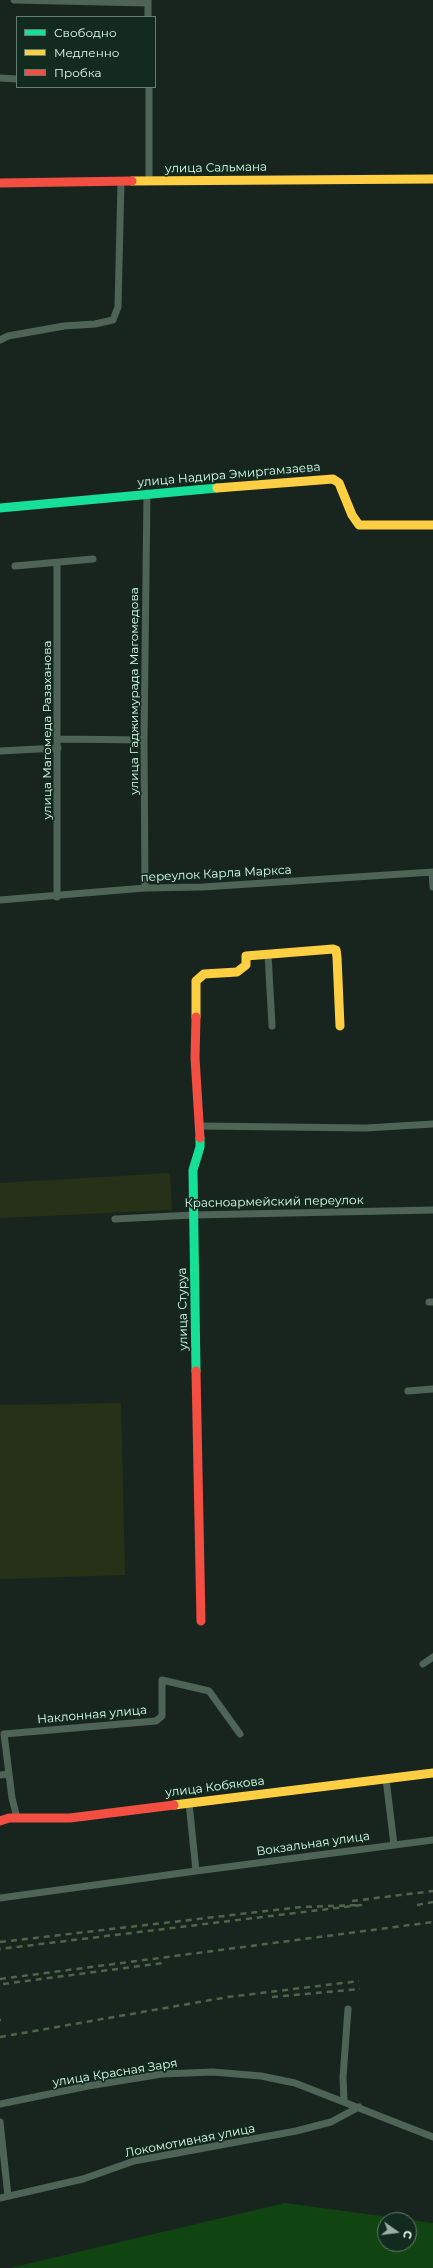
<!DOCTYPE html>
<meta charset="utf-8">
<style>
body{margin:0}
#map{position:relative;width:433px;height:2268px;overflow:hidden;background:#18251f;font-family:Montserrat,sans-serif}
canvas{display:block}
.legend{position:absolute;left:16px;top:16px;width:140px;height:72px;box-sizing:border-box;background:#132a1f;border:1px solid #647e71;margin:0;padding:5px 7px;list-style:none;font-size:12px;color:#ddfded}
.legend li{display:flex;align-items:center;gap:8px;height:20px}
.legend b{width:20px;border:1px solid #647e71}
.north{position:absolute;left:377px;top:2212px;width:40px;height:40px;box-sizing:border-box;background:#132a1f;border:1px solid #647e71;border-radius:50%;rotate:104deg;font-size:11px;font-weight:700;line-height:16px;text-align:center;color:#ddfded}
.north::after{content:'';display:block;margin:auto;width:14px;height:18px;background:#98b1a5;clip-path:polygon(50% 0,100% 100%,50% 72%,0 100%)}
</style>
<div id="map">
<canvas width="433" height="2268"></canvas>
<ul class="legend">
<li><b style="height:5px;background:#16e098"></b>Свободно</li>
<li><b style="height:5px;background:#ffcf43"></b>Медленно</li>
<li><b style="height:5px;background:#f24e42"></b>Пробка</li>
</ul>
<div class="north">С</div>
</div>
<script>
const g = document.querySelector('canvas').getContext('2d');
g.lineJoin = 'round';
function paint(path, color) { g.fillStyle = color; g.fill(path, 'evenodd'); }
const shape = rows => new Path2D(rows.map(r => 'M' + r).join(''));
function trace(path, color, width, dash) { g.strokeStyle = color; g.lineWidth = width; g.lineCap = dash ? 'butt' : 'round'; g.setLineDash(dash || []); g.stroke(path); }
function drawText(font, color, halo, rows, align = 'center') {
  g.font = font + ' Montserrat,sans-serif'; g.lineWidth = 3.5; g.setLineDash([]); g.textBaseline = 'middle'; g.strokeStyle = halo; g.fillStyle = color; for (const [text, x, y, turn = 0] of rows) {
    g.save(); g.translate(x, y); g.rotate((+turn || 0) * Math.PI / 180); g.textAlign = isNaN(turn) ? turn : align; if (halo) g.strokeText(text, 0, 0); g.fillText(text, 0, 0); g.restore();
  }
}
paint(shape([
 [170,1173,172,1210,0,1218,0,1183],
 [121,1403,125,1575,0,1579,0,1405]
]), '#273117');
paint(shape([
 [285,2203,433,2223,433,2268,10,2268],
 [385,2220,409,2220,409,2244,385,2244]
]), '#104410');
trace(shape([
 [14,0,148,3],
 [148,0,148,17],
 [0,78,17,79],
 [149,87,149,181],
 [0,340,8,336,64,326,95,324,113,320,118,307,121,182],
 [15,566,93,559],
 [58,739,144,740],
 [0,751,58,748],
 [432,872,433,887],
 [145,888,144,740,147,493],
 [57,897,57,563],
 [0,900,145,888,203,887,433,872],
 [268,954,272,1026],
 [201,1126,366,1128,433,1124],
 [115,1219,193,1215,433,1210],
 [429,1302,433,1302],
 [408,1391,433,1389],
 [423,1664,433,1657],
 [0,1775,9,1774],
 [386,1779,394,1845],
 [189,1803,196,1871,433,1840],
 [17,1818,12,1798,4,1734,156,1721,162,1716,162,1680,209,1691,240,1734],
 [0,1898,196,1871],
 [344,2101,343,2077,348,2009],
 [0,2104,88,2086,162,2074,213,2072,261,2076,295,2083,433,2137],
 [0,2122,8,2196],
 [0,2198,83,2179,134,2161,296,2131,331,2122,359,2107]
]), '#4e6457', 7);
trace(shape([
 [0,508,217,488],
 [196,1371,193,1170,200,1147,200,1138]
]), '#16e098', 9);
trace(shape([
 [132,181,433,179],
 [217,488,333,479,339,483,352,515,359,525,433,525],
 [196,1017,196,981,204,974,237,972,246,965,246,956,333,949,336,950,337,957,340,1026],
 [174,1805,433,1773]
]), '#ffcf43', 9);
trace(shape([
 [0,183,132,181],
 [196,1017,195,1058,200,1138],
 [196,1371,201,1621],
 [0,1821,9,1818,70,1818,174,1805]
]), '#f24e42', 9);
trace(shape([
 [352,1901,433,1891],
 [417,1905,433,1902],
 [0,1942,301,1907,361,1905,0,1949],
 [0,1979,433,1922],
 [3,1984,163,1963],
 [272,1997,360,1989],
 [0,2020,1,2020],
 [0,2037,228,1997,359,1981]
]), '#4e654a', 2.5, [6, 5]);
drawText('12px', '#ddfded', '#132a1f', [
 ["улица Сальмана",216,168,-1],
 ["улица Надира Эмиргамзаева",229,475,-5],
 ["улица Гаджимурада Магомедова",134,691,-90],
 ["улица Магомеда Разаханова",47,730,-90],
 ["переулок Карла Маркса",216,874,-3],
 ["Красноармейский переулок",274,1202,-1],
 ["улица Стуруа",183,1309,-91],
 ["Наклонная улица",92,1715,-5],
 ["улица Кобякова",215,1787,-7],
 ["Вокзальная улица",313,1844,-8],
 ["улица Красная Заря",115,2073,-9],
 ["Локомотивная улица",190,2141,-11]
]);
</script>
